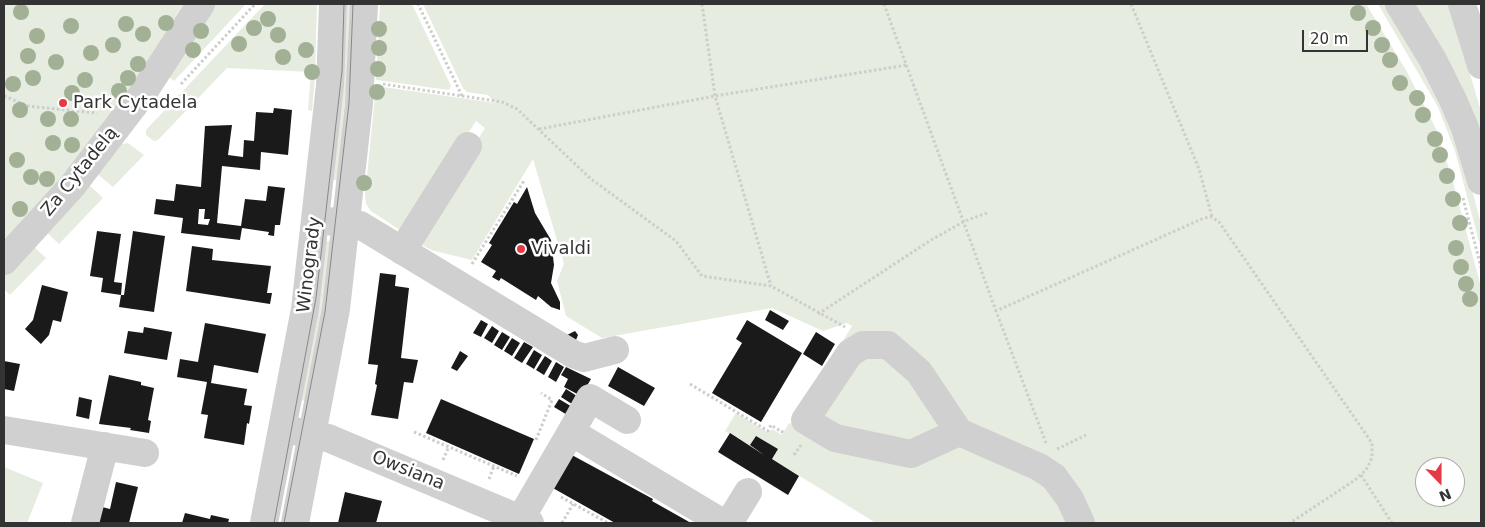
<!DOCTYPE html>
<meta charset="utf-8">
<style>
body{margin:0}
#map{position:relative;width:1485px;height:527px;overflow:hidden;background:#fff;font-family:"DejaVu Sans",sans-serif}
canvas{display:block}
.frame{position:absolute;inset:0;border:5px solid #333;pointer-events:none}
.north{position:absolute;left:1415px;top:457px;width:50px;height:50px;box-sizing:border-box;background:#fff;border:1px solid #adadad;border-radius:50%;rotate:158deg;font-size:14px;font-weight:700;line-height:20px;text-align:center;color:#333}
.north::after{content:'';display:block;margin:auto;width:18px;height:22px;background:#e63946;clip-path:polygon(50% 0,100% 100%,50% 72%,0 100%)}
.scale{position:absolute;left:1302px;top:30px;width:66px;height:22px;box-sizing:border-box;border:2px solid #333;border-top:0;padding-left:6px;font-size:15px;line-height:18px;white-space:nowrap;color:#333;-webkit-text-stroke:4px #fff;paint-order:stroke}
</style>
<div id="map">
<canvas width="1485" height="527"></canvas>
<div class="frame"></div>
<div class="north">N</div>
<div class="scale">20 m</div>
</div>
<script>
const g = document.querySelector('canvas').getContext('2d');
g.lineJoin = 'round';
function paint(path, color) { g.fillStyle = color; g.fill(path, 'evenodd'); }
const shape = rows => new Path2D(rows.map(r => 'M' + r).join(''));
function trace(path, color, width, dash) { g.strokeStyle = color; g.lineWidth = width; g.lineCap = dash ? 'butt' : 'round'; g.setLineDash(dash || []); g.stroke(path); }
function drawText(font, color, halo, rows, align = 'center') {
  g.font = font + ' "DejaVu Sans",sans-serif'; g.lineWidth = 5; g.setLineDash([]); g.textBaseline = 'middle'; g.strokeStyle = halo; g.fillStyle = color; for (const [text, x, y, turn = 0] of rows) {
    g.save(); g.translate(x, y); g.rotate((+turn || 0) * Math.PI / 180); g.textAlign = isNaN(turn) ? turn : align; if (halo) g.strokeText(text, 0, 0); g.fillText(text, 0, 0); g.restore();
  }
}
paint(shape([
 [4,4,246,4,174,81,168,76,105,128,4,245],
 [265,4,317,4,315,77,312,111,308,110,311,72,227,68,158,140,154,141,146,135,146,130],
 [341,4,355,4,337,180,332,180],
 [380,4,412,4,451,86,449,90,376,80],
 [423,4,1366,4,1407,72,1436,129,1452,178,1481,287,1481,523,876,523,772,459,777,449,756,437,751,445,764,455,725,431,736,413,769,433,772,429,782,435,789,423,793,424,852,326,847,323,823,331,772,308,602,338,566,316,557,281,564,264,533,159,472,260,431,250,416,241,485,128,476,121,403,232,371,211,366,204,365,196,376,86,495,103,488,95,467,92,463,88],
 [1425,467,1455,467,1455,497,1425,497],
 [1378,4,1385,4,1397,22,1444,108,1469,178,1481,224,1481,249,1455,151,1438,107],
 [1415,4,1449,4,1481,111,1481,133,1460,83],
 [128,143,144,155,113,187,96,173,118,145],
 [87,183,103,198,59,244,45,231],
 [325,241,330,241,335,245,306,401,301,400],
 [32,245,46,258,10,295,4,289,4,275],
 [4,467,43,483,27,523,4,523]
]), '#e6ecdf');
paint(shape([
 [274,108,292,110,288,155,261,152,260,170,222,166,217,223,241,226,245,199,266,201,268,186,285,188,280,225,275,225,274,236,268,235,269,232,242,228,240,240,181,233,183,218,154,214,156,199,174,201,176,184,201,187,205,126,232,125,228,155,243,157,244,140,254,141,256,112,273,113],
 [199,209,205,209,204,219,210,219,208,225,198,224],
 [527,187,535,213,551,240,554,265,551,283,560,302,560,310,551,307,538,296,536,300,501,278,499,281,492,277,496,271,481,262,492,245,489,243,514,202,517,204],
 [97,231,121,234,114,282,122,283,121,295,101,292,103,278,90,276],
 [133,231,165,236,154,312,119,307,121,295,124,295],
 [192,246,213,249,212,260,271,266,267,293,272,293,270,304,186,291],
 [380,273,396,275,395,286,409,288,401,358,418,360,413,383,404,382,398,419,371,415,377,385,375,384,378,365,368,364],
 [42,285,68,292,61,322,53,320,49,335,41,344,25,329,33,320],
 [770,310,789,321,783,330,765,320],
 [481,320,488,324,481,337,473,333],
 [747,320,802,353,761,422,712,393,742,343,736,339],
 [205,323,266,334,258,373,214,365,211,383,247,389,244,405,252,406,249,424,247,423,244,445,204,438,208,415,201,414,207,382,177,377,180,359,198,362],
 [492,326,499,331,492,343,484,338],
 [144,327,172,332,167,360,124,353,128,331,143,333],
 [575,331,578,335,576,340,567,335],
 [502,332,510,337,502,350,494,345],
 [816,332,835,344,822,366,803,354],
 [512,338,520,343,512,356,504,351],
 [524,342,533,347,522,363,514,358],
 [534,350,542,355,534,369,526,364],
 [460,351,468,356,457,371,451,368],
 [545,356,552,361,544,375,536,370],
 [4,361,20,364,14,391,4,389],
 [556,362,564,367,556,382,548,377],
 [566,367,591,379,581,396,564,387,568,379,561,375],
 [618,367,655,388,644,406,608,386],
 [109,375,141,382,141,385,154,388,148,420,151,421,149,433,130,430,131,428,99,424],
 [566,389,580,398,575,406,561,397],
 [79,397,92,400,89,419,76,416],
 [441,399,534,439,519,474,426,433],
 [559,399,574,408,569,416,554,407],
 [730,433,764,455,750,445,756,436,778,449,772,459,799,476,788,495,718,452],
 [570,454,653,499,652,501,691,523,615,523,551,487],
 [116,482,138,487,129,523,98,523,102,507,110,509],
 [345,492,382,501,376,523,338,523],
 [185,513,210,519,211,515,229,519,228,523,182,523]
]), '#1a1a1a');
trace(shape([
 [702,4,715,96,771,286],
 [884,4,996,311],
 [1131,4,1199,169,1212,217],
 [181,84,255,4],
 [383,84,462,96,418,4],
 [4,96,28,106,97,113],
 [462,96,502,102,517,109,591,179,676,241,702,276,771,286,845,327],
 [539,129,715,96,907,65],
 [1463,198,1481,267],
 [472,264,525,179],
 [818,314,931,240,965,221,987,213],
 [690,384,768,431,771,425,782,432,783,429],
 [414,432,517,476],
 [536,440,552,400,541,393],
 [1046,443,996,311,1204,218,1212,217,1219,222,1372,443,1372,458,1366,470,1355,480,1290,523],
 [1057,449,1086,435],
 [794,455,801,445],
 [443,460,449,446],
 [1361,475,1392,523],
 [489,479,494,466],
 [561,497,608,523],
 [562,523,573,504]
]), '#cdcdcd', 3, [2.5, 2.5]);
trace(shape([
 [1399,4,1433,60,1453,100,1465,128,1481,181],
 [1462,4,1481,65],
 [327,221,360,225,573,354,584,358,615,350],
 [402,251,468,146],
 [4,261,73,185,141,96,201,4],
 [627,420,590,398,571,432,723,523],
 [4,430,145,453],
 [294,431,328,438,530,523],
 [959,432,911,454,835,438,805,420,850,353,863,345,888,345,919,372,959,432,1039,467,1054,477,1070,499,1081,523],
 [521,518,571,432],
 [85,523,105,446],
 [264,523,305,309,330,85,333,4],
 [295,523,336,309,359,104,364,4],
 [729,523,748,492]
]), '#d0d0d0', 28);
trace(shape([
 [274,523,316,298,342,71,344,4],
 [284,523,325,312,349,103,353,4]
]), '#888', 1);
g.fillStyle = '#a2b095';
for (const [x, y] of [
 [21,12],
 [1358,13],
 [268,19],
 [166,23],
 [126,24],
 [71,26],
 [254,28],
 [1373,28],
 [379,29],
 [201,31],
 [143,34],
 [278,35],
 [37,36],
 [239,44],
 [113,45],
 [1382,45],
 [379,48],
 [193,50],
 [306,50],
 [91,53],
 [28,56],
 [283,57],
 [1390,60],
 [56,62],
 [138,64],
 [378,69],
 [312,72],
 [33,78],
 [128,78],
 [85,80],
 [1400,83],
 [13,84],
 [119,91],
 [377,92],
 [72,93],
 [1417,98],
 [20,110],
 [1423,115],
 [48,119],
 [71,119],
 [1435,139],
 [53,143],
 [72,145],
 [1440,155],
 [17,160],
 [1447,176],
 [31,177],
 [47,179],
 [364,183],
 [1453,199],
 [20,209],
 [1460,223],
 [1456,248],
 [1461,267],
 [1466,284],
 [1470,299]
]) { g.beginPath(); g.arc(x, y, 8, 0, 2 * Math.PI); g.fill(); }
for (const [x, y, r, color] of [
 [63,103,5,"#e63946"],
 [521,249,5,"#e63946"]
]) { const dot = new Path2D(); dot.arc(x, y, r, 0, 2 * Math.PI); g.fillStyle = color; g.fill(dot); trace(dot, '#fff', 2); }
drawText('18px', '#333', '#fff', [
 ["Park Cytadela",73,103],
 ["Vivaldi",531,249]
], 'left');
drawText('18px', '#333', '#fff', [
 ["Za Cytadelą",80,172,-51],
 ["Winogrady",310,265,-83],
 ["Owsiana",408,471,22]
]);
</script>
